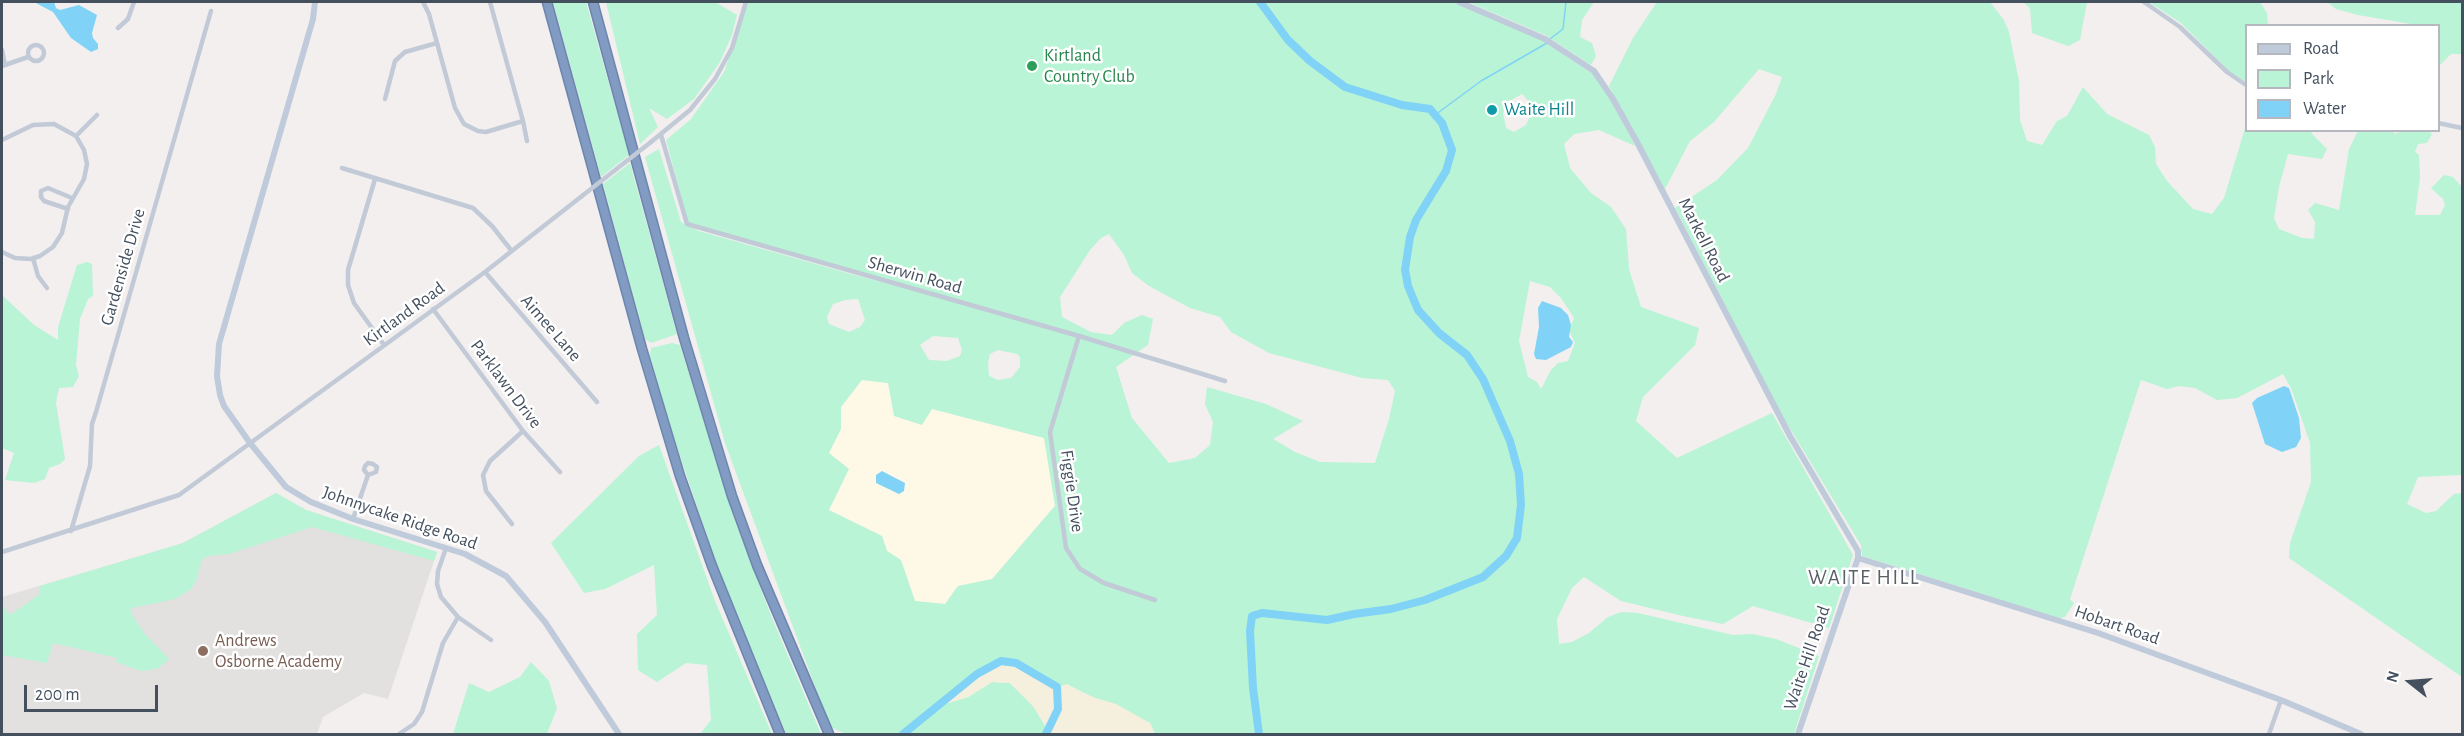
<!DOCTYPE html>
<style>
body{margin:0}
#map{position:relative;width:2464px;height:736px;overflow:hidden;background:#f2efee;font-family:"Alegreya Sans",sans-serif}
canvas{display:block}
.frame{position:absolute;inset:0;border:3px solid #45505f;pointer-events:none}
.legend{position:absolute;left:2245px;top:24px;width:195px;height:108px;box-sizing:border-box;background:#fff;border:2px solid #b5b9bf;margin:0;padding:8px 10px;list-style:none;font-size:18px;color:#45505f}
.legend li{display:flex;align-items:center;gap:12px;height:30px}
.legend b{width:30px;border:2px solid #b5b9bf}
.north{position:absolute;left:2380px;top:652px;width:60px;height:60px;-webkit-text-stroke:4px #fff;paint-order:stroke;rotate:287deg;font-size:16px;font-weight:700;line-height:24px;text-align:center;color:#45505f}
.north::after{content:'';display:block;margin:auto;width:21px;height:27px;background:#45505f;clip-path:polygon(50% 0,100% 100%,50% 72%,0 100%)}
.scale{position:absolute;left:24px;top:685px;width:134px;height:27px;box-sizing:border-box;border:3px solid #45505f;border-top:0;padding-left:8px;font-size:18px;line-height:21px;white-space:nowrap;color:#45505f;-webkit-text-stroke:4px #fff;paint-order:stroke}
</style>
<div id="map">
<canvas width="2464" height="736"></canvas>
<div class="frame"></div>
<ul class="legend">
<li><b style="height:8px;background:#bfcada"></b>Road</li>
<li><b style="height:16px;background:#b8f4d5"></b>Park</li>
<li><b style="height:16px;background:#80d3f6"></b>Water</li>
</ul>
<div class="north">N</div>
<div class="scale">200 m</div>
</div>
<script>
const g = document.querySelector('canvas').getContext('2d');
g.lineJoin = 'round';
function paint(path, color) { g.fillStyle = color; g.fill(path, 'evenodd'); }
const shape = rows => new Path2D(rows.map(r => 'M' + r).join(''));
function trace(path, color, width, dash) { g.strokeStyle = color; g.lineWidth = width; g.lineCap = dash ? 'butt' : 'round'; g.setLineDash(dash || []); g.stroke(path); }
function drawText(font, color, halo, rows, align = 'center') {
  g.font = font + ' "Alegreya Sans",sans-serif'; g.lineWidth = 5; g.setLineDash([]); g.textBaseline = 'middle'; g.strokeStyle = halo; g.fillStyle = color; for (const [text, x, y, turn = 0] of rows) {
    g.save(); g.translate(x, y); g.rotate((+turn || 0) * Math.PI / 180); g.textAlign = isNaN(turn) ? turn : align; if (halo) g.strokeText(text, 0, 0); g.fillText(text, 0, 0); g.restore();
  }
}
paint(shape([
 [862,380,888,383,932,409,1044,438,1055,505,992,579,958,586,945,604,915,601,901,560,887,551,882,536,829,510,828,453,841,429,841,407]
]), '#fef9e6');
paint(shape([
 [276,493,306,510,437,552,388,699,364,693,323,717,317,734,2,734,2,597,183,543]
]), '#e3e0e0');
paint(shape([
 [553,2,586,2,629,155,601,177],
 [606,2,715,2,737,15,732,35,720,62,694,99,667,119,649,108,658,127,640,144],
 [748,2,1453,2,1543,41,1593,74,1612,101,1635,146,1599,130,1574,134,1564,144,1570,168,1591,193,1611,207,1626,229,1629,269,1641,307,1699,328,1695,345,1643,397,1636,421,1677,458,1772,413,1853,555,1829,628,1753,606,1723,624,1683,616,1621,601,1584,577,1572,588,1557,619,1559,644,1572,642,1589,633,1608,617,1621,612,1638,613,1733,635,1752,634,1776,639,1819,656,1794,734,1155,734,1150,723,1067,685,1057,687,1016,663,977,674,942,705,968,697,992,682,1010,683,1033,706,1047,729,1046,734,846,734,830,727,725,443,645,157,659,149,681,222,699,231,851,274,1010,316,688,223,666,140,691,119,724,72],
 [1522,94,1534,107,1526,125,1514,132,1506,128,1503,113,1508,102],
 [1109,234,1124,255,1132,273,1149,286,1190,308,1220,317,1231,332,1269,353,1362,378,1388,380,1395,391,1389,419,1375,463,1320,462,1295,452,1273,439,1303,421,1266,404,1207,387,1205,404,1213,422,1210,445,1195,458,1169,463,1132,418,1116,367,1148,345,1153,319,1142,315,1124,323,1112,335,1091,332,1062,317,1060,297,1090,250,1101,238],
 [1530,281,1550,287,1561,298,1574,318,1569,330,1575,343,1568,361,1558,363,1551,370,1541,389,1537,382,1528,377,1519,341],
 [858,299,865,320,860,327,849,332,829,324,827,317,833,304,845,300],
 [933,336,958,338,962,350,960,356,947,361,929,360,920,345],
 [998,350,1017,354,1020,357,1020,367,1011,378,998,380,989,376,988,363,990,354],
 [862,380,888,383,894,416,922,425,932,409,1044,438,1055,506,992,579,958,586,945,604,915,601,901,560,887,551,882,536,829,510,849,469,829,453,841,429,841,407],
 [1468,2,1594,2,1582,20,1580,37,1592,43,1596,56,1591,65,1545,35],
 [1657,2,1990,2,2004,20,2009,32,2019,81,2020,120,2027,141,2042,145,2057,121,2067,116,2083,87,2107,114,2149,135,2155,147,2156,164,2167,181,2193,209,2212,214,2224,198,2246,125,2246,130,2313,131,2311,133,2327,149,2322,159,2288,154,2279,187,2274,218,2279,229,2302,238,2314,239,2315,222,2308,210,2315,203,2339,210,2349,149,2358,131,2394,131,2394,134,2403,131,2428,131,2432,134,2427,143,2418,144,2415,152,2419,155,2420,178,2415,215,2440,215,2445,205,2443,199,2431,188,2444,175,2453,177,2462,187,2462,475,2418,477,2407,504,2426,513,2436,511,2454,494,2462,493,2462,677,2289,558,2290,543,2311,482,2310,443,2291,388,2283,374,2237,398,2217,400,2195,388,2179,386,2167,389,2141,380,2070,599,2074,603,2065,617,2059,618,1862,556,1861,545,1783,417,1675,208,1717,180,1748,148,1776,94,1782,77,1759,69,1714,122,1690,141,1665,189,1609,86,1633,38],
 [2023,2,2087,2,2080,40,2068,46,2032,33,2030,8],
 [2149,2,2260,2,2267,13,2268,25,2246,26,2246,82,2229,71,2181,23],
 [2327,2,2462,2,2462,54,2451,54,2439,66,2438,26,2417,25,2358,15,2336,9],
 [630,163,677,334,651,343,645,339,603,184],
 [87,262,92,264,93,296,88,299,80,319,76,365,79,376,73,387,59,388,56,403,65,459,60,464,49,468,45,479,34,483,5,480,14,453,2,448,2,295,34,325,58,340,58,327,77,265],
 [672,343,680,345,734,518,772,618,821,734,786,734,718,568,672,433,650,356,651,348],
 [659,445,715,601,772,734,700,734,711,720,707,665,686,663,657,682,638,670,637,634,657,615,654,565,605,589,584,593,551,543,639,456],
 [276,493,306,510,437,552,434,561,312,527,229,554,208,556,202,560,196,581,191,589,175,599,132,608,132,614,144,633,169,659,157,669,141,671,116,662,117,658,53,643,47,663,2,655,2,605,10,615,40,594,40,586,183,543],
 [531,662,549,681,557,708,547,734,453,734,469,683,489,692,520,677]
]), '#b8f4d5');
paint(shape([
 [1001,661,1016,663,1057,687,1067,684,1089,696,1116,704,1150,723,1155,734,1046,734,1047,729,1033,706,1010,683,992,682,968,697,941,705,977,674]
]), '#f5efde');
paint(shape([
 [34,2,54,2,56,8,60,10,79,5,97,15,92,33,93,38,98,44,98,49,91,52,71,38,53,12],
 [1542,301,1561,308,1568,315,1571,325,1569,337,1573,342,1571,347,1546,360,1536,359,1534,354,1539,327,1538,308],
 [2284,386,2289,388,2299,418,2301,438,2296,447,2282,452,2265,444,2252,403,2257,398],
 [882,471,905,483,904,491,899,494,876,483,876,475]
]), '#80d3f6');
trace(shape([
 [1550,39,1563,29,1566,2],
 [1435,115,1481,81,1547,43]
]), '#80d3f6', 1.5);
trace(shape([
 [903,734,977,674,1001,661,1016,663,1057,687,1058,709,1046,734],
 [1259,734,1253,688,1250,631,1252,616,1262,613,1327,620,1354,614,1391,609,1425,600,1463,585,1483,577,1506,556,1517,538,1521,505,1519,474,1510,441,1483,379,1467,355,1439,333,1418,310,1408,286,1405,270,1410,237,1416,220,1446,171,1452,150,1442,123,1430,109,1402,105,1345,87,1310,61,1288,40,1260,2]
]), '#80d3f6', 8);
const highway = shape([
 [547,2,642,349,680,476,712,566,780,734],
 [593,2,684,338,732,496,757,565,829,734]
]);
trace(highway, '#6c86af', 11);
trace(shape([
 [423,2,429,14,455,108,464,124,478,131,486,132,523,121],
 [490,2,523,121,527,141],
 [2144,2,2180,27,2227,72,2246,85],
 [118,28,128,19,134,2],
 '28 53a8 8 0 1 1 16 0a8 8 0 1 1-16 0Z',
 [2,50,5,65],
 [2,66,28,57],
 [385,99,395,61,405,52,437,43],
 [2438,123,2462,128],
 [661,135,687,224,1079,336,1225,381],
 [76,136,97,115],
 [2,140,33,125,54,124,76,136,84,150,87,164,84,179,68,207,62,233,53,247,40,256,31,259,15,258,2,252],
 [651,142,690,110,715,79,732,48,746,2],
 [342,168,473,208,492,226,511,250],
 [375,179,348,270,348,285,354,303,384,345],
 [68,209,44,201,41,197,41,191,48,188,72,198],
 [33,258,38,276,47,288],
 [485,272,597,402],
 [433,309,523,431,560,472],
 [1079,336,1050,432,1066,548,1080,569,1104,583,1155,600],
 [353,519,368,475,364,470,365,466,368,463,373,464,377,467,376,472,368,475],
 [512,524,486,491,483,475,490,461,523,431],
 [71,531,90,466,92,424,96,412,211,11],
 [446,548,438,571,437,584,441,597,458,617,491,640],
 [2,552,179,495,485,272,582,196],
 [399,734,414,724,422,712,443,643,458,617],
 [2269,734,2281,700]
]), '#c1cad6', 4.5);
trace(shape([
 [315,2,313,19,219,344,217,376,220,395,224,406,250,443,286,487,311,502,353,519,465,554,506,576,545,622,619,734],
 [1459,2,1545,39,1594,71,1613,99,1638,144,1790,436,1858,551,1858,558,1798,734],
 [1858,558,2098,633,2281,700,2361,734]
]), '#bfcada', 6);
trace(highway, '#819bc3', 8);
trace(shape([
 [582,196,651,142]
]), '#c1cad6', 4.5);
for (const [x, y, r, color] of [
 [1032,66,6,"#2e9e5b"],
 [1492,110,6,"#0f9aa8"],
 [203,651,6,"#8d6e63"]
]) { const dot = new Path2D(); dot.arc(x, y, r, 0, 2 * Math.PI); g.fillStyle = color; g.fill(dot); trace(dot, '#fff', 2); }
drawText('18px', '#27864d', '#fff', [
 ["Kirtland",1044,56],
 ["Country Club",1044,77]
], 'left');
drawText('18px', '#0d838f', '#fff', [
 ["Waite Hill",1504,110]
], 'left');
drawText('18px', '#45505f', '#fff', [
 ["Markell Road",1704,240,63],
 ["Gardenside Drive",123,267,-74],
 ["Sherwin Road",915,275,16],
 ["Kirtland Road",404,314,-36],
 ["Aimee Lane",551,328,49],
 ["Parklawn Drive",506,384,53],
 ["Figgie Drive",1072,491,82],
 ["Johnnycake Ridge Road",400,518,19],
 ["Hobart Road",2117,625,19],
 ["Waite Hill Road",1807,658,-71]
]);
drawText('18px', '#785e54', '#fff', [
 ["Andrews",215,641],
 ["Osborne Academy",215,662]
], 'left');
g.letterSpacing = '1.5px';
drawText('21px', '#5a5e65', '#fff', [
 ["WAITE HILL",1864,578]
]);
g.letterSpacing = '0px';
</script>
